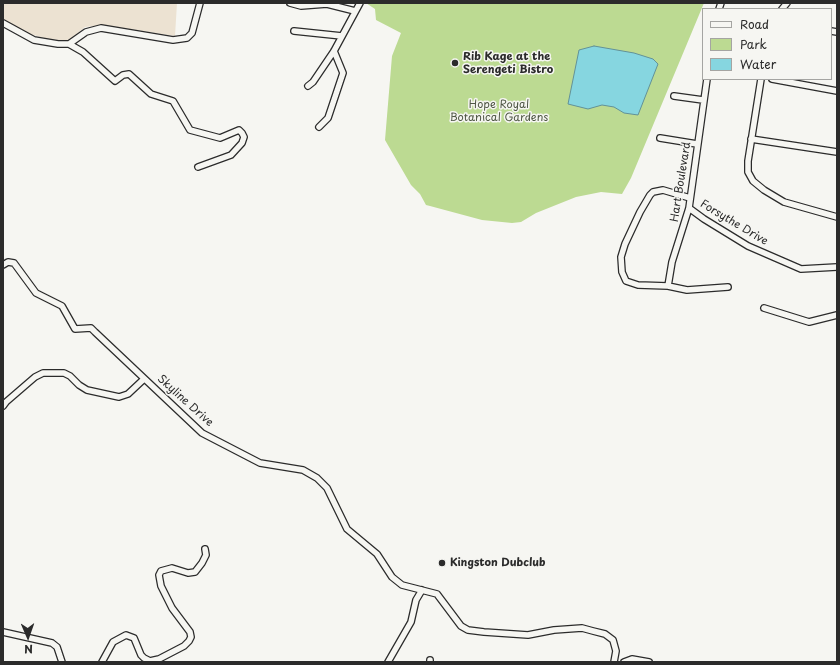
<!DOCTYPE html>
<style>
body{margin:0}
#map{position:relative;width:840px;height:665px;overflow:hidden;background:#f6f6f2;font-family:"Playpen Sans",sans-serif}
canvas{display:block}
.frame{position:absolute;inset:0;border:4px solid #2b2b2b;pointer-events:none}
.legend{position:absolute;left:702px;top:8px;width:130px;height:72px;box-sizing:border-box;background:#f6f6f2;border:1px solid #a5a5a2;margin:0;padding:5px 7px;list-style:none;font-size:12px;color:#2b2b2b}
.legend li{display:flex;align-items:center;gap:8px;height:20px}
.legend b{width:20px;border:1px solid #a5a5a2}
.north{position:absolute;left:8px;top:617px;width:40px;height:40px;-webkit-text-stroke:3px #f6f6f2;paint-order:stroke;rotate:178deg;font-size:11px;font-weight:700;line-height:16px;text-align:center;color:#2b2b2b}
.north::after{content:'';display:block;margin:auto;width:14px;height:18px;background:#2b2b2b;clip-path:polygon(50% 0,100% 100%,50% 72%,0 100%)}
</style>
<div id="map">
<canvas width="840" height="665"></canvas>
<div class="frame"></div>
<ul class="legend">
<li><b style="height:5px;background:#f6f6f2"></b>Road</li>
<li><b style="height:11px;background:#bcda92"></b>Park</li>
<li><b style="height:11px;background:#86d6e0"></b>Water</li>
</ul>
<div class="north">N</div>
</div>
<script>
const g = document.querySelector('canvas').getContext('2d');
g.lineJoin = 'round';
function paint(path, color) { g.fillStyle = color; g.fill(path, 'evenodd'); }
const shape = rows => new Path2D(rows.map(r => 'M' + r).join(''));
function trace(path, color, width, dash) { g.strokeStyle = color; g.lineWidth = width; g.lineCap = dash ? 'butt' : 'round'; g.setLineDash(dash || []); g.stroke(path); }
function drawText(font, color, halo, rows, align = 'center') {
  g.font = font + ' "Playpen Sans",sans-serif'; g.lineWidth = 3; g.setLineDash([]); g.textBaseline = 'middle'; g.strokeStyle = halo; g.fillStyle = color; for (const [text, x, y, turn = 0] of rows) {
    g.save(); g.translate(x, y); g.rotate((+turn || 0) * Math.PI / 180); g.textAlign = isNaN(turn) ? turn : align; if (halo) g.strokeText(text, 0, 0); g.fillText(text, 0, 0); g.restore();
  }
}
paint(shape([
 [3,3,177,3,175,36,103,25,85,27,68,41,47,39,27,33,3,20]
]), '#ece2d2');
paint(shape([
 [366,3,704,3,631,178,622,194,601,192,576,197,536,213,521,222,512,223,482,220,430,206,426,205,420,194,411,185,385,140,392,56,401,33,376,20,375,9]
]), '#bcda92');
const water = shape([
 [594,46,634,53,653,59,658,64,638,115,624,113,614,107,602,105,588,109,568,104,579,50,594,46]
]);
paint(water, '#86d6e0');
trace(water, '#629298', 1);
const minor = shape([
 [290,3,301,6,327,4,355,11],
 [719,9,721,3],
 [782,9,787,3],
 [3,23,34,40,58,44,69,44,86,32,101,28,173,40,187,38,192,33,200,3],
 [294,31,342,36],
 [831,31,837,32],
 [69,44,83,52,115,81,123,75,129,74,151,94,173,101,190,130,220,138,239,130,242,133,244,137,242,143,231,155,198,167],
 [761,79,748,161,748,172,753,181,764,190,784,202,837,217],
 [772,79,837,91],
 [308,86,313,82,334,51,360,3],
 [674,96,703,100],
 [319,127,328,118,343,73,334,51],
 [660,138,697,144],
 [751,139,837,152],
 [690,198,663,190,653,192,650,195,640,212,625,244,621,257,622,272,626,281,638,285,668,286,687,290,728,287],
 [689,208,704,219,748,246,801,269,837,267],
 [3,265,8,262,14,263,36,293,62,306,75,329,91,328,95,332,202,433,260,463,303,470,317,478,327,488,347,529,377,554,392,577,402,585,437,594,461,626,468,630,484,632,528,635,554,630,582,628,593,631,605,634,613,640,616,651,614,662],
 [668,286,672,262,689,208,707,79],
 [764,308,809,322,837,315],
 [3,406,6,402,35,377,43,373,64,373,70,376,79,385,87,390,119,397,128,394,144,379],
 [3,632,52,643,57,647,62,662],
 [102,662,113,642,126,635,134,638,141,655,144,658,150,661,159,659,184,646,189,641,191,637,190,632,172,608,161,586,159,575,161,571,172,568,188,573,195,572,202,563,206,555,205,549],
 [388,662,411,622,416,600,422,590],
 [430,662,430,660],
 [624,662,632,659,649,662]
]);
trace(minor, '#2b2b2b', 8);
trace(minor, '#f6f6f2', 5.5);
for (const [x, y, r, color] of [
 [455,63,4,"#2b2b2b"],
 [442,563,4,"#2b2b2b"]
]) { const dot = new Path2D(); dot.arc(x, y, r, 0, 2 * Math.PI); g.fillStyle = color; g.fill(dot); trace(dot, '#f6f6f2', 1.5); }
drawText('bold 11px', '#2b2b2b', '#f6f6f2', [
 ["Rib Kage at the",463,57],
 ["Serengeti Bistro",463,70],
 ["Kingston Dubclub",450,563]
], 'left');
drawText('11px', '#4f5745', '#f6f6f2', [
 ["Hope Royal",499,105],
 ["Botanical Gardens",499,118]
]);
drawText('11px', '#2b2b2b', '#f6f6f2', [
 ["Hart Boulevard",681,182,-81],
 ["Forsythe Drive",734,223,31],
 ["Skyline Drive",185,401,42]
]);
</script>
